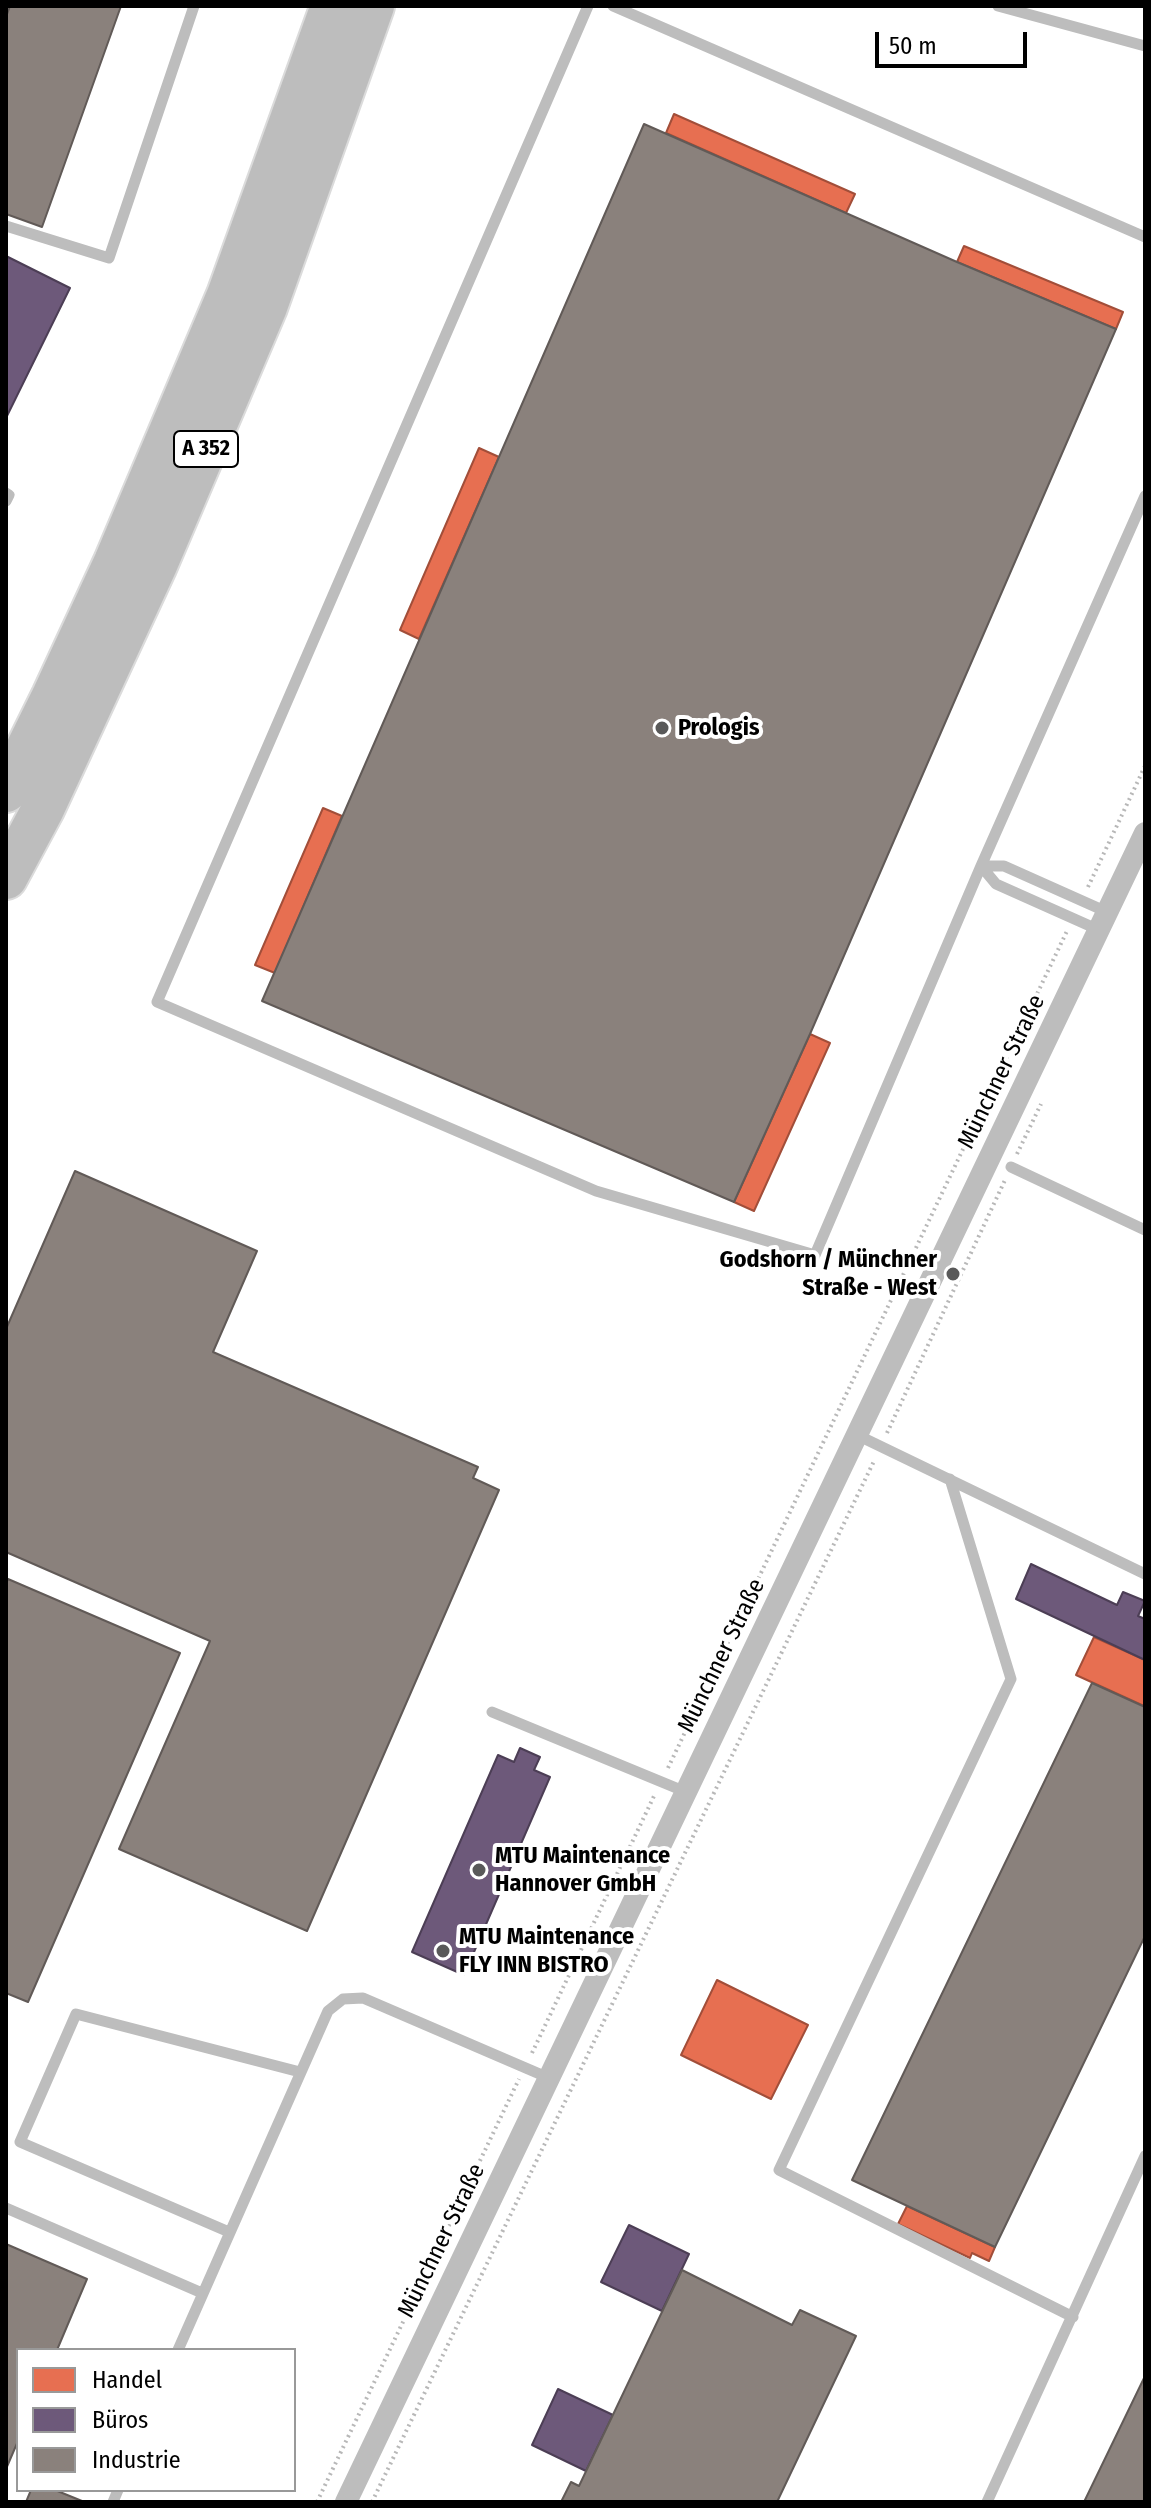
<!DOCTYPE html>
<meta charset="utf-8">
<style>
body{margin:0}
#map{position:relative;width:1151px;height:2508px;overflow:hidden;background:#fff;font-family:"Fira Sans Condensed",sans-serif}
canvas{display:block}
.frame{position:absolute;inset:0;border:8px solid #000;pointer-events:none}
.legend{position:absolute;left:16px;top:2348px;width:280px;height:144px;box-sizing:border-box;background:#fff;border:2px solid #999;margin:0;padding:10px 14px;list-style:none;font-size:24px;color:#000}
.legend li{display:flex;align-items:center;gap:16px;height:40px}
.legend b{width:40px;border:2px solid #999}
.scale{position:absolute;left:875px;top:32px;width:152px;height:36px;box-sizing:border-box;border:4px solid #000;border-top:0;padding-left:10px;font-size:24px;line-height:28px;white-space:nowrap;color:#000;-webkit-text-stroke:6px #fff;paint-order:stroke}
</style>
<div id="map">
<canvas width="1151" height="2508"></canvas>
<div class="frame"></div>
<ul class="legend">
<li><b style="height:22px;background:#e76f51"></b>Handel</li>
<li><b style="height:22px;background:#6d597a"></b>Büros</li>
<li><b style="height:22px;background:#8a817c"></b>Industrie</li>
</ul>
<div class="scale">50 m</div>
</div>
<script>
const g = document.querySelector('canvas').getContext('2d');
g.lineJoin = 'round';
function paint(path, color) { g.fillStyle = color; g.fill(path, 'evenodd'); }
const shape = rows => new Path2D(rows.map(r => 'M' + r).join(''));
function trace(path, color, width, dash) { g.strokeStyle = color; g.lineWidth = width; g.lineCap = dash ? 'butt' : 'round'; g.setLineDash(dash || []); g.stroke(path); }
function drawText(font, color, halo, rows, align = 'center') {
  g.font = font + ' "Fira Sans Condensed",sans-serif'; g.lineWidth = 8; g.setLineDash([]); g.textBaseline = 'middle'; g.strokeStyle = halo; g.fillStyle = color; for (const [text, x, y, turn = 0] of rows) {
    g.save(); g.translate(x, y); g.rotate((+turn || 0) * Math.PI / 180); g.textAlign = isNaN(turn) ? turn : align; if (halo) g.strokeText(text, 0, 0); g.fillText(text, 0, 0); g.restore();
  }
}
const shops = shape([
 [674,114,855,194,846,213,666,133,674,114],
 [964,246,1123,312,1116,329,957,262,964,246],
 [479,448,499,457,419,639,400,630,479,448],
 [323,808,342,816,275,973,255,965,323,808],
 [810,1034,830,1043,754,1211,734,1202,810,1034],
 [1094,1637,1145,1660,1144,1706,1076,1675,1094,1637],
 [717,1980,808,2025,771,2099,681,2055,717,1980],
 [907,2206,995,2247,989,2261,972,2253,970,2258,898,2224,907,2206]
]);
paint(shops, '#e76f51');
trace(shops, '#a24e39', 2);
const offices = shape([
 [6,256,70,288,6,418,6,256],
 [1031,1564,1117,1605,1123,1592,1145,1601,1138,1616,1145,1619,1145,1660,1016,1599,1031,1564],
 [520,1748,540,1757,534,1770,550,1777,464,1975,412,1952,498,1755,514,1762,520,1748],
 [629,2225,689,2254,662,2311,601,2282,629,2225],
 [558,2389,613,2415,586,2471,532,2445,558,2389]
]);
paint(offices, '#6d597a');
trace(offices, '#4c3e55', 2);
const industry = shape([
 [10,6,121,6,42,227,6,214,6,17,10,6],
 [644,124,957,262,1116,329,810,1034,734,1202,262,1001,644,124],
 [75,1171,257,1251,213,1352,478,1467,473,1478,499,1490,307,1931,119,1849,210,1641,6,1552,6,1329,75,1171],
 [8,1579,180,1653,28,2002,6,1993,6,1584,8,1579],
 [1092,1683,1145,1707,1145,1936,995,2247,852,2180,1092,1683],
 [6,2244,87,2279,57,2350,18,2350,18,2441,6,2469,6,2244],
 [682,2270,792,2325,800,2310,856,2336,777,2502,561,2502,571,2482,579,2486,682,2270],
 [1145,2376,1145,2502,1084,2502,1145,2376],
 [31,2490,55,2490,82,2501,26,2502,31,2490]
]);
paint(industry, '#8a817c');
trace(industry, '#615a57', 2);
const motorway = shape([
 [6,791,53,696,115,562,228,295,332,6],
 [6,878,43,809,156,565,266,307,373,6]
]);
trace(motorway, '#dbdbdb', 46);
trace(shape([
 [1088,887,1145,766],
 [1017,1154,1041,1104],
 [887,1433,1005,1180],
 [668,1768,1067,931],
 [532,2053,655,1794],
 [317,2502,519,2079],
 [372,2502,875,1459]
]), '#b8b8b8', 4, [2, 4]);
trace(shape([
 [588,6,157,1002,596,1191,815,1255,981,866,1145,496],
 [613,6,1145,237],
 [998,6,1145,46],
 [6,226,109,258,194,6],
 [6,493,9,495,6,501],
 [981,866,1004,866,1107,912],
 [981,866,996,884,1099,930],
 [1011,1167,1145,1230],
 [857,1435,1145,1574],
 [950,1479,1011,1679,779,2170,1073,2317],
 [492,1712,686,1792],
 [6,2208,202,2293],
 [229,2232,20,2142,76,2014,300,2072],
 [178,2350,328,2011,343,1999,363,1998,549,2078],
 [113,2502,118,2490],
 [987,2502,1145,2156]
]), '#bdbdbd', 11);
trace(shape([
 [346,2502,1145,833]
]), '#bdbdbd', 22);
trace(motorway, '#bdbdbd', 42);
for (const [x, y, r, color] of [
 [662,728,8,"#595959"],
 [953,1274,8,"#595959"],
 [479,1870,8,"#595959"],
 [443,1951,8,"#595959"]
]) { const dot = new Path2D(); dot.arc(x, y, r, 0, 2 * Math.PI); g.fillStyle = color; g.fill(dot); trace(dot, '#fff', 3); }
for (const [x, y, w] of [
 [206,449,64]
]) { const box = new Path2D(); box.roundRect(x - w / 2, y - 18, w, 36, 6); g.fillStyle = '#fff'; g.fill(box); trace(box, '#000', 2); }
drawText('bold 22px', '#000', null, [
 ["A 352",206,449]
]);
drawText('bold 24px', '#000', '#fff', [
 ["Prologis",678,728],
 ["Godshorn / Münchner",937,1260,"right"],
 ["Straße - West",937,1288,"right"],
 ["MTU Maintenance",495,1856],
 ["Hannover GmbH",495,1884],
 ["MTU Maintenance",459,1937],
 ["FLY INN BISTRO",459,1965]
], 'left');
drawText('24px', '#000', '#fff', [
 ["Münchner Straße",1002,1072,-64],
 ["Münchner Straße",722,1656,-64],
 ["Münchner Straße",442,2241,-64]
]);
</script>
